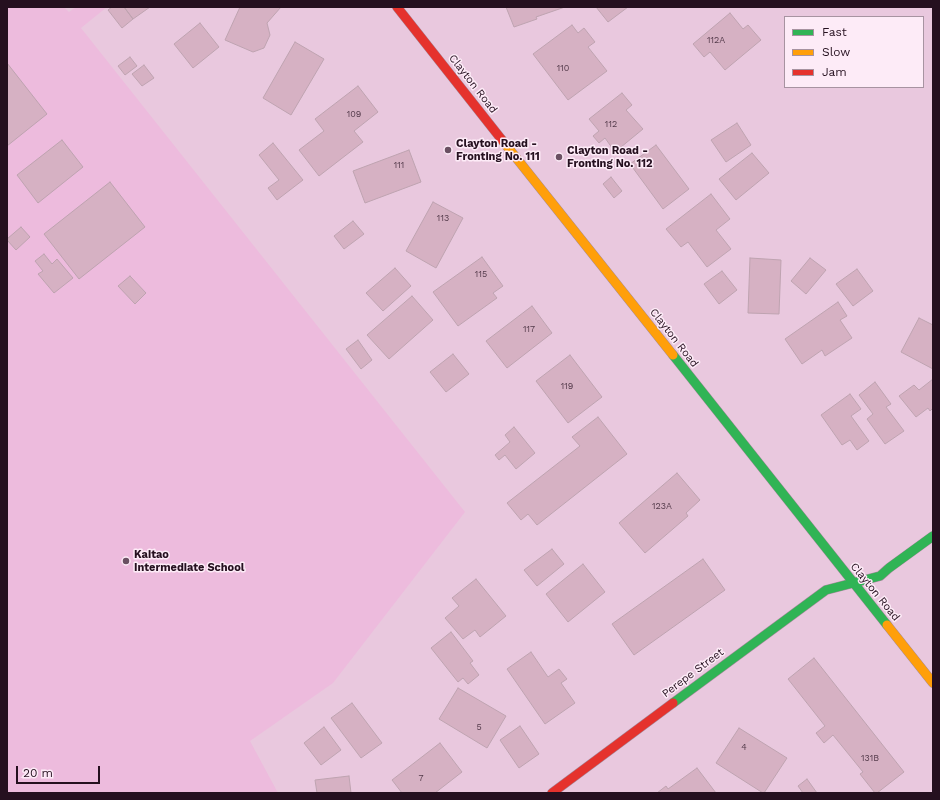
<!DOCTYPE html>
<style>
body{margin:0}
#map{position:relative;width:940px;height:800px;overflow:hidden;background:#e9c8de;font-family:"Work Sans",sans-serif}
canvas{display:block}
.frame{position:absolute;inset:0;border:8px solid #25101f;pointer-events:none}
.legend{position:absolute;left:784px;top:16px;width:140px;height:72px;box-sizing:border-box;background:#fdebf7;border:1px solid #a793a1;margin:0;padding:5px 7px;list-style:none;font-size:12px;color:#25101f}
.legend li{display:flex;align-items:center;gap:8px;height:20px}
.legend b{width:20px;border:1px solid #a793a1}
.scale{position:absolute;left:16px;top:766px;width:84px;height:18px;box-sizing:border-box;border:2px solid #25101f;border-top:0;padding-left:5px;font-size:12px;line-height:14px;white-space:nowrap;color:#25101f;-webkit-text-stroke:3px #fdebf7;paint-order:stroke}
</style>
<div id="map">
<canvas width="940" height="800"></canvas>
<div class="frame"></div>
<ul class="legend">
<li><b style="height:5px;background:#30b455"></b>Fast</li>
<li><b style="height:5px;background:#ff9f0a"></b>Slow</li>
<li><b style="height:5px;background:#e5322d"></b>Jam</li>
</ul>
<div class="scale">20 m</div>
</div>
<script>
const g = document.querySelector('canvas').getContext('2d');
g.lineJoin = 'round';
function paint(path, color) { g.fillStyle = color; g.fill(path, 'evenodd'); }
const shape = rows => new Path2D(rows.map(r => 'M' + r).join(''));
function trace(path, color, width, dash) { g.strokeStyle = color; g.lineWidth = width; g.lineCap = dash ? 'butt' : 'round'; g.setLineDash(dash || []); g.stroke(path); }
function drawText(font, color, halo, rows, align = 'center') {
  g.font = font + ' "Work Sans",sans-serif'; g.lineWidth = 3; g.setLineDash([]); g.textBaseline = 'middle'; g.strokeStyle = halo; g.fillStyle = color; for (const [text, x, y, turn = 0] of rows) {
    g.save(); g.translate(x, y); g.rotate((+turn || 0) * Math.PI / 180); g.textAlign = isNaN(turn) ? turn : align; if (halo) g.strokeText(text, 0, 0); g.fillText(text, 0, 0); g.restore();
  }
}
paint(shape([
 [7,7,64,7,69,12,76,7,107,7,81,28,465,512,333,683,250,741,278,793,7,793]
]), '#edbbdd');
const building = shape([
 [112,7,124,7,133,19,122,28,108,10,112,7],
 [124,7,150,7,133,19,124,7],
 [240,7,281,7,267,23,270,35,264,48,253,52,225,40,240,7],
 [506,7,565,7,536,17,537,19,514,27,506,7],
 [596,7,628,7,608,22,596,7],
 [730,13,743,29,748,25,761,40,725,70,710,52,704,57,693,44,730,13],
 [200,23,219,47,193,68,174,44,200,23],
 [572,25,578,33,584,28,595,42,588,47,607,71,568,100,533,54,572,25],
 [295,42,324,59,291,115,263,98,295,42],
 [130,57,137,66,125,75,118,66,130,57],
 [7,63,47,114,7,146,7,63],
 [144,65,154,78,142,86,132,74,144,65],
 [358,86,378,112,354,131,363,142,319,176,299,150,324,131,315,119,358,86],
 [622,93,632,105,626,110,643,129,615,152,605,138,599,143,593,136,599,131,589,119,622,93],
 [737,123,751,145,726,162,711,140,737,123],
 [62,140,83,167,38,203,17,175,62,140],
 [273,143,303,180,277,200,268,188,279,180,259,155,273,143],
 [656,145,689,189,663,209,630,164,656,145],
 [409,150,421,182,365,203,353,171,409,150],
 [752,153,769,173,736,200,719,179,752,153],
 [611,177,622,191,614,198,603,184,611,177],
 [110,182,145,227,79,279,44,234,110,182],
 [711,194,730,219,716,230,731,249,707,267,688,242,681,247,666,229,711,194],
 [433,202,463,218,436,268,406,251,433,202],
 [353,221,364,234,344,249,334,236,353,221],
 [21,227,30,237,16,250,7,240,7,239,21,227],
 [44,254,52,264,57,259,73,278,54,293,38,274,43,271,35,261,44,254],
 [482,257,503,286,493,293,497,298,458,326,433,292,482,257],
 [750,258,781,260,779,314,748,313,750,258],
 [810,258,826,270,806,294,791,281,810,258],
 [395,268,411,286,383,311,366,293,395,268],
 [857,269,873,291,853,306,836,284,857,269],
 [722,271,737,290,719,304,704,284,722,271],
 [130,276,146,293,135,304,118,286,130,276],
 [412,296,433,320,389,359,367,335,412,296],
 [838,302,847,316,840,320,852,338,825,356,822,350,802,364,785,339,838,302],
 [532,306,552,333,507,368,486,341,532,306],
 [919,318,933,325,933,369,901,352,919,318],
 [358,340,372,360,361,369,346,349,358,340],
 [453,354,469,374,446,392,430,372,453,354],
 [570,355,602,397,568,423,536,381,570,355],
 [933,379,933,408,930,411,928,408,916,417,899,396,914,385,919,390,933,379],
 [875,382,891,404,886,407,904,431,885,444,867,419,873,414,859,395,875,382],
 [850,394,861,409,851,416,869,441,857,450,850,440,842,445,821,415,850,394],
 [598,417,627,454,537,525,528,514,521,520,507,503,580,446,572,437,598,417],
 [514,427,535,453,516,469,505,455,499,460,495,455,510,442,505,435,514,427],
 [677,473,700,500,686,513,688,516,645,553,619,523,677,473],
 [552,549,564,564,537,586,524,570,552,549],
 [703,559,725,590,634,655,612,624,703,559],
 [583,564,605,592,568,622,546,594,583,564],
 [476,579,506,616,480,637,475,630,463,639,445,618,459,606,452,598,476,579],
 [451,632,473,661,470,663,479,675,468,684,463,678,458,682,431,648,451,632],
 [531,652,548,677,559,669,567,679,561,683,575,703,545,724,507,669,531,652],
 [814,658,904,772,877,793,875,793,860,774,863,772,833,735,824,743,816,733,825,726,788,679,814,658],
 [458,688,506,716,487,748,439,719,458,688],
 [352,703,382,743,361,758,331,718,352,703],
 [520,726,539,754,519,768,500,740,520,726],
 [324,727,341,750,321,765,304,743,324,727],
 [739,728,787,758,764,793,763,793,716,763,739,728],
 [440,743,462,772,435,793,402,793,392,780,440,743],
 [697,768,716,793,657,793,666,786,668,789,697,768],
 [349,776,351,793,317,793,315,780,349,776],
 [807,779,817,793,803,793,798,786,807,779]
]);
paint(building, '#d6b1c3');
trace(building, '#bea3b0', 1);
const fast = shape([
 [673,355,887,625],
 [673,703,826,590,880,576,889,568,933,536]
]);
const slow = shape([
 [502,140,673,355],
 [887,625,933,683]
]);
const jam = shape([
 [397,7,502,140],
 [552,793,673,703]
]);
trace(fast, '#a38a9a', 10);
trace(slow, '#a38a9a', 10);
trace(jam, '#a38a9a', 10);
trace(fast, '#30b455', 9);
trace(slow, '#ff9f0a', 9);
trace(jam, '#e5322d', 9);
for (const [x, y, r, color] of [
 [448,150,4,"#6a5062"],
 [559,157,4,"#6a5062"],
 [126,561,4,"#6a5062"]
]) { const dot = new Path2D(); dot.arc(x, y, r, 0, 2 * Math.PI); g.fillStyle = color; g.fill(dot); trace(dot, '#fdebf7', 1.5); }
drawText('9px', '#533a4a', null, [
 ["112A",716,40],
 ["110",563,68],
 ["109",354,114],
 ["112",611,124],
 ["111",399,165],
 ["113",443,218],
 ["115",481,274],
 ["117",529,329],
 ["119",567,386],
 ["123A",662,506],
 ["5",479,727],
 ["4",744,747],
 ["131B",870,758],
 ["7",421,778]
]);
drawText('11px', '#25101f', '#fdebf7', [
 ["Clayton Road",473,84,52],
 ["Clayton Road",674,338,52],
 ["Clayton Road",875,592,51],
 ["Perepe Street",693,673,-37]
]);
drawText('bold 11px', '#25101f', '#fdebf7', [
 ["Clayton Road -",456,144],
 ["Fronting No. 111",456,157],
 ["Clayton Road -",567,151],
 ["Fronting No. 112",567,164],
 ["Kaitao",134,555],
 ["Intermediate School",134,568]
], 'left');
</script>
